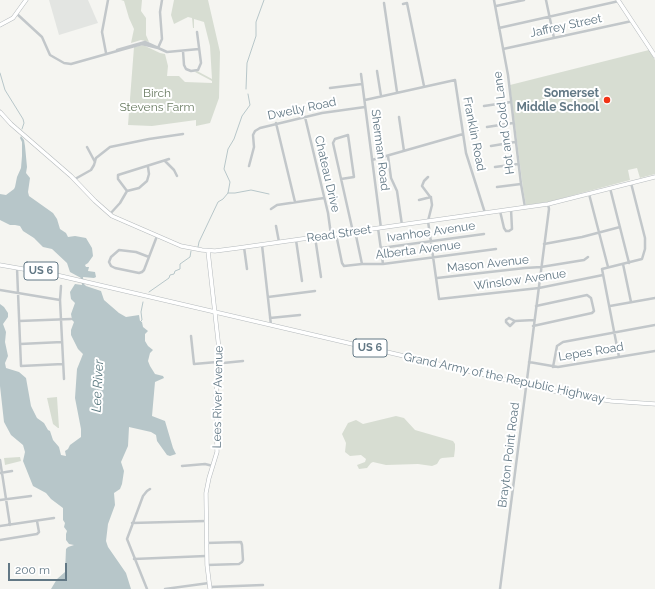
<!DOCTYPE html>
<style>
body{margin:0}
#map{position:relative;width:655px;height:589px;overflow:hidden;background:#f5f5f1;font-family:Raleway,sans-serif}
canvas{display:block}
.scale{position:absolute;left:8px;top:563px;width:59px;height:18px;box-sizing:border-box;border:2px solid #627885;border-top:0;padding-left:5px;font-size:12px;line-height:14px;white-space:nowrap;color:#627885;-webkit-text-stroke:3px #fff;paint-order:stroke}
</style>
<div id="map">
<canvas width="655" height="589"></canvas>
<div class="scale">200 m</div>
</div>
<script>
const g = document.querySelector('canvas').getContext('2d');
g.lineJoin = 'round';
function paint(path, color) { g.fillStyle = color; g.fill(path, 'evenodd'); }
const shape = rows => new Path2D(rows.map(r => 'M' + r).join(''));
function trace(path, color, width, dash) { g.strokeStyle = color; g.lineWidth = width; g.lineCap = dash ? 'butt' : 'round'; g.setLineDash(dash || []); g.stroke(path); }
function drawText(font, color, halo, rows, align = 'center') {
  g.font = font + ' Raleway,sans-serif'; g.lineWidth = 4; g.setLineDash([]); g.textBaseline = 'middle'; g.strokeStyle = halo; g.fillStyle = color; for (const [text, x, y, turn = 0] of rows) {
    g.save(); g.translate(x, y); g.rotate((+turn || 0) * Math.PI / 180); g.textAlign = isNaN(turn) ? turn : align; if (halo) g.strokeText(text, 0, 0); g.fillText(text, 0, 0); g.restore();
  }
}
paint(shape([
 [49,0,88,0,98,23,59,35]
]), '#e3e5e2');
paint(shape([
 [121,0,142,0,141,11,146,18,146,35,149,42,141,40,131,43,134,29,129,18,124,1],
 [174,0,208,0,220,52,219,98,210,123,196,126,196,120,152,126,128,125,134,47,143,45,160,53,165,54,168,66,167,76,179,76,185,82,212,83,212,81,195,72,197,71,212,79,210,46,204,22,194,19,194,28,193,28,192,18,188,17,174,24,171,15],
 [649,50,655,60,655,174,640,178,637,168,628,170,630,180,548,202,526,205,523,189,510,85],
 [57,397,59,428,58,428,53,424,47,398],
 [396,416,404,418,415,430,453,441,455,444,455,449,454,457,442,458,440,459,437,464,432,466,418,464,386,465,373,462,371,463,367,468,359,469,357,465,365,462,366,459,361,455,350,456,345,452,346,443,342,434,348,423,356,420,363,424],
 [20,457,21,461,5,465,4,458]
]), '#d7ddd2');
paint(shape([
 [21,136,24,140,25,146,27,167,26,173,30,178,28,192,29,196,53,213,57,219,60,229,66,233,68,237,75,236,86,238,92,248,93,256,88,263,85,265,86,267,89,267,88,271,95,272,96,277,94,278,83,277,84,284,86,286,101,291,104,300,119,313,126,317,139,315,140,321,142,322,143,327,148,331,145,334,145,341,148,346,153,350,150,353,148,361,150,366,155,374,163,376,164,378,155,382,152,416,165,421,173,448,176,454,170,456,167,455,157,441,156,435,151,432,129,427,128,446,121,462,124,471,122,484,120,489,114,493,115,505,108,524,106,541,108,547,126,573,131,589,51,589,57,579,65,572,66,549,68,547,74,545,69,544,66,540,66,534,67,531,64,527,65,523,63,520,63,508,51,499,46,493,33,486,23,461,25,452,23,445,11,435,4,422,0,386,0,304,4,307,8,313,8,317,3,324,6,332,5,342,8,356,5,363,6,368,19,372,26,378,31,406,37,418,44,423,48,430,50,431,53,440,59,447,61,455,66,456,65,451,68,449,70,445,81,437,81,429,75,398,77,369,83,354,78,349,71,335,71,330,74,322,72,320,71,314,75,303,71,299,70,292,75,284,82,285,81,278,70,272,67,263,52,249,43,247,34,238,23,231,20,226,15,225,10,225,0,220,0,194,6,195,14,189,15,187,17,177,21,168,22,156,22,142,20,138]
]), '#b7c6c9');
trace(shape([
 [0,73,5,90,23,119,24,123,22,129],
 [246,89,247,63,256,36,256,22,264,0],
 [228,193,235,193,251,190,269,194],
 [198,247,199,242,218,202,223,199,228,193,230,182,224,169,228,149,234,139,242,116,250,105,248,94],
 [149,292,169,278,170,275,174,274,175,271,180,269,180,264,190,257,191,251],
 [140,322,142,320,141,312,143,302]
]), '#b7c6c9', 1);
const major = shape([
 [618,0,655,56],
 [0,25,13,18,26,0],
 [0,112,11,124,71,176,95,201,112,216,181,246,202,250,215,251,238,248,548,204,655,177],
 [208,251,220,358,216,395,217,452,209,478,206,493,207,565,210,589],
 [0,265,52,274,567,394,611,401,655,404]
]);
trace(major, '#b5babd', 4.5);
trace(shape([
 [494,0,508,75,521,184,525,207],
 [546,0,554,38],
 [384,3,397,92],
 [403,4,407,3,424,86],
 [496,6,524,0],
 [17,14,42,37,50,55,64,63,71,64,142,44,158,48],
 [499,28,619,1],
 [158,48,162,39,160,12,162,0],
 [503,49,632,21],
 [117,50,145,42,167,52,199,49],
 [183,51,184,65,186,69,191,71,198,70,201,63,197,32],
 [106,53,102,32,108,0],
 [377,71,381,96],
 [361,74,381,228],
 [330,88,362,84],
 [365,100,455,80,466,153,485,213],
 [484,106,511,102],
 [305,117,328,213,331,235],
 [399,117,404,151],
 [276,123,295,202],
 [487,127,513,123],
 [491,146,515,142],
 [87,147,95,162],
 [388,156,391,178,397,191,402,225],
 [372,160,463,134],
 [165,161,174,170,177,176],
 [249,166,254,147,253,135,255,131,260,128,322,113,365,107],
 [495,167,518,164],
 [428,177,424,181,422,186,431,198,432,205,428,221,439,299,539,288,603,275],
 [75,179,91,170,94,165,96,158,110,147,149,139,183,134],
 [341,179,354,177,348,135,335,139,333,143,353,232],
 [497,187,521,184],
 [610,188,629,263],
 [127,191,118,179,118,175,169,159],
 [589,194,608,267],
 [419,200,431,197],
 [271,209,277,205,324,198],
 [500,211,504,228,506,231,509,231,512,229,511,209],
 [110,214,120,203,127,191,139,188,147,181,149,174,148,167],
 [276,226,279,242],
 [378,228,383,264],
 [355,231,362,264],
 [336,234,342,263,344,266,362,264,383,264,496,249],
 [315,237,321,277],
 [296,240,302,281],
 [544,244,582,237,620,227],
 [262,245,271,325],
 [244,247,247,269],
 [381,248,484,234],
 [149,257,136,252,119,250,111,257,109,262,111,266,115,268,139,273,142,272,144,270,157,236],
 [623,264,631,302],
 [17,268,21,366,63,364],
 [437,278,525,268,541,267,584,260,588,257],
 [61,286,60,300,64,379],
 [0,290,60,300],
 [268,297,315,291],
 [610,306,655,298],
 [270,318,300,315],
 [509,318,515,321,510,326,506,322,506,320,509,318],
 [19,321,71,319],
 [515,321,534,320],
 [533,326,592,313,594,311,591,298,587,295,536,306],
 [191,336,194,364,217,362,223,363,243,361],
 [20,344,62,342],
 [619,357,602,269,642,259,645,249,645,238,631,183],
 [529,362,558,367,655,351],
 [553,367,557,346,563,342,655,325],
 [0,460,10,525],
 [182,466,205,464,213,466],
 [0,473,12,471],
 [0,500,31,496],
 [132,523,206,521],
 [0,526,54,518],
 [0,540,37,534,39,532,37,521],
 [206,543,241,542,242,545,243,560,242,562,239,564,207,565],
 [134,559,206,556],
 [210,587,263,585],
 [147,589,127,539,143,496,147,491,150,489],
 [165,589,209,583],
 [500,589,549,209,548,204]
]), '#c2c7ca', 2.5);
trace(major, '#fff', 3.5);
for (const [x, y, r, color] of [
 [607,100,4,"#f13315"]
]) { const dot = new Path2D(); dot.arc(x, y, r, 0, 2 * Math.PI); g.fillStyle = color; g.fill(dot); trace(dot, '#fff', 1.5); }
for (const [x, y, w] of [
 [41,271,34],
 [370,348,34]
]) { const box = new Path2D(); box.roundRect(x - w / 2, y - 9, w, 18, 3); g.fillStyle = '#fff'; g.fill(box); trace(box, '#627885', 1); }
drawText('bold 11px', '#627885', null, [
 ["US 6",41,271],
 ["US 6",370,348]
]);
drawText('12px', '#627885', '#fff', [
 ["Jaffrey Street",566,26,-12],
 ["Dwelly Road",302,109,-12],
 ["Hot and Cold Lane",504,123,-97],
 ["Franklin Road",474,134,79],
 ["Sherman Road",380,150,83],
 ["Chateau Drive",327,174,77],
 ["Ivanhoe Avenue",431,232,-8],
 ["Read Street",339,234,-8],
 ["Alberta Avenue",418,250,-7],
 ["Mason Avenue",488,264,-6],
 ["Winslow Avenue",520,280,-8],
 ["Lepes Road",591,352,-9],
 ["Grand Army of the Republic Highway",504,378,12],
 ["Lees River Avenue",218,397,-89],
 ["Brayton Point Road",509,455,-83]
]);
drawText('12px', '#697b61', '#fff', [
 ["Birch",157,93],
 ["Stevens Farm",157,107]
]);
drawText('bold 12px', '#627885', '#fff', [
 ["Somerset",599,93],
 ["Middle School",599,107]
], 'right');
drawText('italic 13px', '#5d7b82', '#fff', [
 ["Lee River",98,386,-87]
]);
</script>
